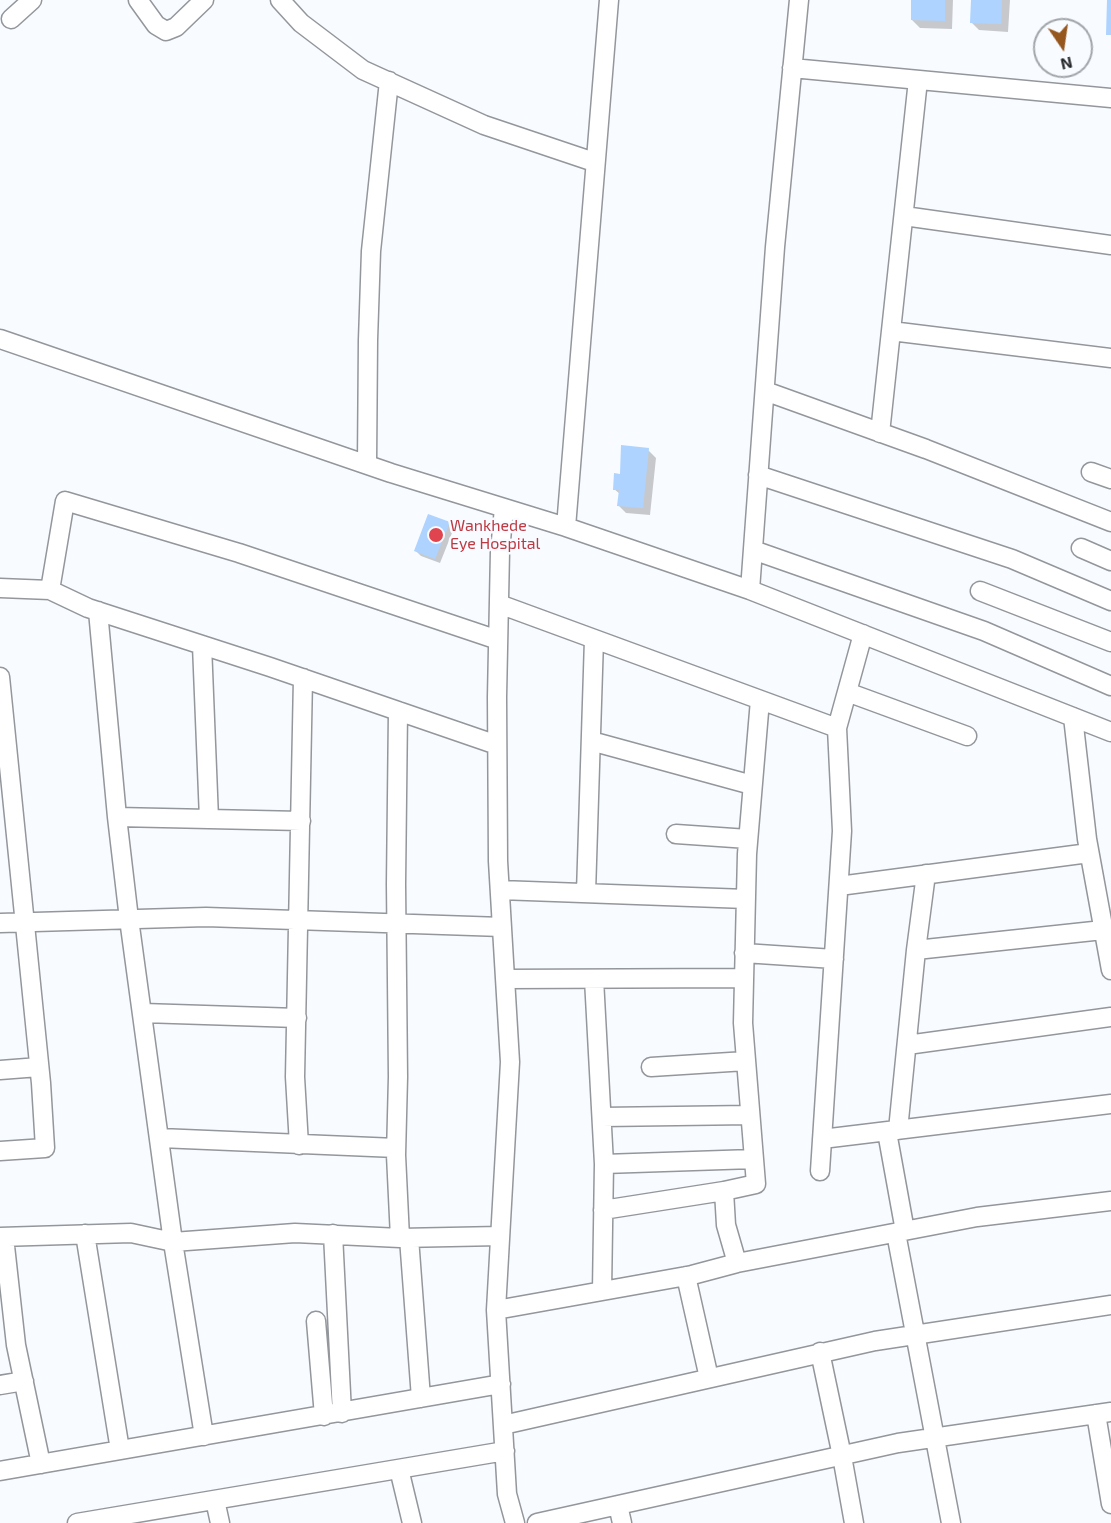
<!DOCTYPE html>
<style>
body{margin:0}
#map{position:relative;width:1111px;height:1523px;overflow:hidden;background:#f8fbff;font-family:"Exo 2",sans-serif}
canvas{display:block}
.north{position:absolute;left:1033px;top:18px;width:60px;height:60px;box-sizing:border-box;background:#f8fbff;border:2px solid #a3a6a9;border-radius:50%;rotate:167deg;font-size:16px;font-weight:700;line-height:24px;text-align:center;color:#242627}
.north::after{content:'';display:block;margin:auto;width:21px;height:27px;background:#96571f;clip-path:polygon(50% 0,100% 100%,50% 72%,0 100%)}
</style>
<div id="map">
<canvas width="1111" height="1523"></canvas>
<div class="north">N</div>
</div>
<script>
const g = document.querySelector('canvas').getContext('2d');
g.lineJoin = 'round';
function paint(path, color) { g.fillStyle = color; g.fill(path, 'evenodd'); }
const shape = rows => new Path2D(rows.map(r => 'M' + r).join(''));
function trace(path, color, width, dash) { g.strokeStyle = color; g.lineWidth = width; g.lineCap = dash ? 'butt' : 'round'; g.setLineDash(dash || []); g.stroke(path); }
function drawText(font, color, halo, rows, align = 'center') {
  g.font = font + ' "Exo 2",sans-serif'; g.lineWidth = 5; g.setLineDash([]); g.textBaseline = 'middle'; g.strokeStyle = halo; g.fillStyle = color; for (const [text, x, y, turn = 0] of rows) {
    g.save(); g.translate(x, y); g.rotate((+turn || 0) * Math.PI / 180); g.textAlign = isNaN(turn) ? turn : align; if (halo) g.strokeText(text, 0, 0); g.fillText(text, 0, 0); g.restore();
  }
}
paint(shape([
 [913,0,953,0,952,29,920,28,912,20],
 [972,0,1010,0,1008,32,979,30,971,22],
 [648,450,656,458,650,515,626,513,618,505,620,494,614,489,621,475],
 [449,523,454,528,440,563,421,556,416,551]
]), '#0003');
paint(shape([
 [911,0,945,0,945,21,911,20],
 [971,0,1002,0,1001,24,970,23],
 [1107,0,1111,0,1111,35,1106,35],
 [621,445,649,448,643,508,617,506,619,490,613,490,614,473,620,474],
 [428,514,450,522,435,559,414,551]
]), '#add3fe');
const minor = shape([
 [138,0,156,25,166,31,176,27,204,0],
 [280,0,301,23,363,70,484,125,594,162],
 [11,19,32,0],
 [792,68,1111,98],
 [904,216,1111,245],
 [891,331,1111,358],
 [0,339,391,473,566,527,750,590,1111,732],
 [765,391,926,449,1111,522],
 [880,433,918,80],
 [367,464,368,340,371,251,389,81],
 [1091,472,1111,479],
 [758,475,1012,559,1111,601],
 [504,508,500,551,497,697,498,861,510,1062,496,1310,507,1494,515,1523],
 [566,527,609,0],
 [1081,548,1111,561],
 [753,550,984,631,1111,686],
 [0,588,50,590,88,608,270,667,497,745],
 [50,590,65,501,239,553,498,640],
 [750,590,775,247,799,0],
 [980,591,1111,642],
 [499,604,837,728],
 [98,611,117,817,129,919,173,1242,204,1436],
 [202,645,209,819],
 [0,677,41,1083,45,1148,0,1151],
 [847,692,967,736],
 [398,711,396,884,398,1077,396,1155,400,1238],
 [1073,717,1087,839,1111,970],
 [591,741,752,785],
 [117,817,301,821],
 [676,834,748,839],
 [839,886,1089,853],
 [500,890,746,899],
 [586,893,594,639],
 [0,923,206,917,502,927],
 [916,950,1103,930],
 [744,953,834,959],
 [505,979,744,978],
 [594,979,604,1164,602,1291],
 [143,1013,297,1018],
 [907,1045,1111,1017],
 [651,1067,746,1061],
 [0,1070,39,1067],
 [602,1117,750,1115],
 [898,1130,916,950,926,874],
 [887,1132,905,1231],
 [160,1138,396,1148],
 [822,1139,1111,1104],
 [299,1145,295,1077,303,678],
 [604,1164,753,1159],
 [820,1171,842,831,837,728,863,634],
 [603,1210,724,1191],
 [896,1233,951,1523],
 [85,1234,120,1450],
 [333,1234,342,1413],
 [0,1237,131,1233,173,1242,295,1233,400,1238,500,1236],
 [4,1237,16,1345,41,1464],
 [409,1238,421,1398],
 [737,1263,726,1225,724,1191,756,1184,743,1023,747,854,760,700],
 [686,1276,709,1378],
 [496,1310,692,1275,737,1263,977,1217,1111,1201],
 [316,1321,324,1416],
 [820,1352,842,1456,854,1523],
 [0,1385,24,1381],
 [1096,1414,1111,1504],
 [503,1425,875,1341,1111,1305],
 [399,1469,412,1523],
 [0,1471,501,1384],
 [215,1500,220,1523],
 [618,1505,622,1523],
 [77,1523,505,1451],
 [537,1523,898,1443,1111,1412]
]);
trace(minor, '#93969b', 21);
trace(minor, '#fff', 18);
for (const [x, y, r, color] of [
 [436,535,8,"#e0444e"]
]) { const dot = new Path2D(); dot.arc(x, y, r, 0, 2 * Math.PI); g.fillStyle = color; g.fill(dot); trace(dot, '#f8fbff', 2); }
drawText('16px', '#be3a42', '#f8fbff', [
 ["Wankhede",450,526],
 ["Eye Hospital",450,544]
], 'left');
</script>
